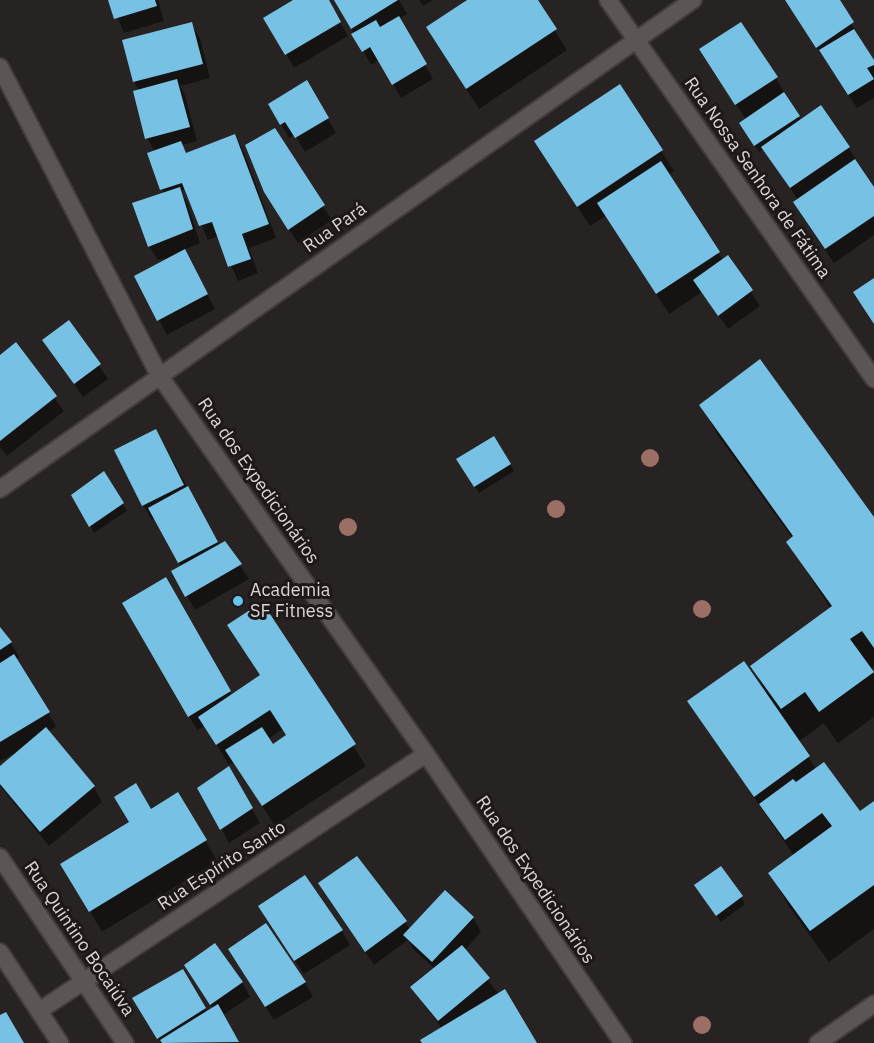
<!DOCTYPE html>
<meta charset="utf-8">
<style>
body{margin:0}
canvas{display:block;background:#272322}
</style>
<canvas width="874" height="1043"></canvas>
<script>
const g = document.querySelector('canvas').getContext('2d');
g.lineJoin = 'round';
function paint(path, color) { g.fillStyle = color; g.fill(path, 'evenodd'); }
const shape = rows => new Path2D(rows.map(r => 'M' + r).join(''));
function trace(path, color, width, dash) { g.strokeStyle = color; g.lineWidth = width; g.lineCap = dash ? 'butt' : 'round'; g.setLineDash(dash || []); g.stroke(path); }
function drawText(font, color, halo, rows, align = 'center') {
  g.font = font + ' "IBM Plex Sans",sans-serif'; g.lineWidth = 6; g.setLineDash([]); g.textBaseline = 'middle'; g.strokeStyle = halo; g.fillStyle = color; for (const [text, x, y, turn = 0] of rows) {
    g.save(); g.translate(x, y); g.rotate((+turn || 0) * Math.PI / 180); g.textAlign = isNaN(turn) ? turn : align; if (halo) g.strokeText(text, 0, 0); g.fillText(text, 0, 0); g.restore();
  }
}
paint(shape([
 [110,0,158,0,164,21,124,33],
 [296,0,327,0,348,36,294,68,265,18],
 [335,0,399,0,407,14,398,19,433,79,401,98,379,60,371,65],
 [419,0,433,0,423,6],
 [464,0,536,0,567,50,479,109,440,48,465,3],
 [785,0,838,0,874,63,874,98,857,108],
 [191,24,200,38,210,78,180,86,185,95,197,141,182,145,186,154,235,136,243,150,276,238,249,248,258,273,238,281,218,236,208,240,186,189,180,191,187,203,200,243,184,250,215,309,167,335,136,277,176,256,158,260,149,246,164,194,149,154,155,152,147,138,139,91,134,82],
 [710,64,776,78,784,92,783,93,801,121,849,148,874,189,874,235,834,263,803,217,795,203,798,200,764,149,759,152,745,130,746,120],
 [307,82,336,133,305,152,295,135,289,138,270,104],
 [620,86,674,171,668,175,723,260,728,257,760,306,728,329,702,292,669,314,606,216,590,226,548,161],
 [274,130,332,220,298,243,274,207],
 [69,322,108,379,83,397,44,340],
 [15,345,64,411,7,456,0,447,0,357],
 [701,405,874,520,874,667,870,669,874,675,874,717,838,743,824,723,798,742,816,769,860,813,874,802,874,929,829,962,788,905,770,873,794,856,689,702,767,693,752,667,831,609,788,543,793,539,719,437],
 [494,438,514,471,479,493,458,459],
 [164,445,220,546,225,543,249,579,195,610,173,571,181,566,155,518,152,520,143,505,116,451],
 [104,473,127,511,94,533,73,495],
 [165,579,232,696,261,677,262,604,366,766,275,826,234,762,229,765,205,726,197,730,124,603],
 [283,729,287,736,272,746,268,739],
 [0,630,11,643,19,657,16,659,56,726,48,732,94,787,102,802,49,846,0,786,0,768,20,751,0,761],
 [229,768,260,823,229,843,199,788],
 [178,794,217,861,102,932,62,865],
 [700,892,741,897,745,904,721,922],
 [328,898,405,922,410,930,473,918,481,932,465,950,536,1043,424,1043,442,1029,412,988,435,969,413,949,408,940,374,965],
 [269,921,342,931,350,945,304,974],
 [238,963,305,982,313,997,274,1020],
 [182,971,207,1012,213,1009,195,979,242,982,250,997,223,1015,238,1043,161,1043,142,1013]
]), '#0007');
paint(shape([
 [108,0,155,0,157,6,114,19],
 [293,0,329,0,341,22,285,55,263,18],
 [334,0,398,0,351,29],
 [467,0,538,0,557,29,466,89,426,27],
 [785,0,840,0,854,22,816,48],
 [399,16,427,64,392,85,370,47,362,52,351,34,376,20,380,27],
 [192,22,203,64,133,82,122,40],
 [741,22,778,77,735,105,699,49],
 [854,29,874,60,874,65,867,68,874,79,848,95,819,50],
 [177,79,190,127,145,139,133,91],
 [307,80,329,118,295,138,285,122,280,125,268,104],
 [620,84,663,150,577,207,534,141],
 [784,92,800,116,754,146,739,123],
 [821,105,850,147,790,188,761,147],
 [275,128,325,205,288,230,264,192,245,145],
 [235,134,269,224,242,234,251,259,228,267,212,222,199,226,182,183,160,190,147,153,181,141,186,153],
 [855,159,874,187,874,216,825,249,793,202],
 [661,161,720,252,656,294,597,203],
 [180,187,193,229,148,247,132,203],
 [185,249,208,294,157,321,134,276],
 [728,255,753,290,718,316,693,280],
 [874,278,874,324,853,292],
 [69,320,101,364,74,384,42,340],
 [16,342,57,396,0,441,0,355],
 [760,359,874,517,874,648,862,631,850,639,874,672,819,712,805,692,781,709,750,666,832,606,786,542,793,536,699,405],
 [156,429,184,485,142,506,114,450],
 [494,436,511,464,474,487,456,459],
 [104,471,124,503,89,527,71,495],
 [188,486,218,542,178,563,148,508],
 [225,541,242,564,185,597,171,571],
 [166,577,231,691,188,717,122,603],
 [262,602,356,744,262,806,225,750,262,727,273,744,286,735,270,710,216,745,198,717,260,675,227,625],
 [0,627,12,642,0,650],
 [14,654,50,712,0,742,0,663],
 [744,661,810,756,754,797,687,701],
 [46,727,95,786,40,832,0,784,0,766],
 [824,762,860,811,874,801,874,885,810,931,768,873,832,826,822,813,785,840,759,804,793,779,796,782],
 [229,766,253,808,220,830,197,788],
 [136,783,151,809,178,792,207,840,89,912,60,864,129,822,114,797],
 [357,856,407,921,365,952,318,883],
 [721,866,743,896,716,916,694,885],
 [305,875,343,930,294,961,258,906],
 [445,890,474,917,432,962,403,935],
 [266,923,306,982,265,1007,228,949],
 [215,943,243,982,210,1005,184,965],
 [462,945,490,978,438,1021,410,987],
 [183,969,206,1008,157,1039,132,998],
 [505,989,537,1043,422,1043,420,1040],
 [218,1004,239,1042,162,1043,160,1040],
 [6,1012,24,1043,0,1043,0,1015]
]), '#77c1e5');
const minor = shape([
 [0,67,159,375,426,754,623,1043],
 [0,489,693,0],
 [0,857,125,1043],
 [0,952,60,1043],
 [39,1011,426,754],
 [818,1043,874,1004]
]);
const tertiary = shape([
 [608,0,874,379]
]);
trace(minor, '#413d3c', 20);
trace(tertiary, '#413d3c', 20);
trace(minor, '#5b5554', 16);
trace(tertiary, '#5b5554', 16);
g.fillStyle = '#9c6f65';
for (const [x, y] of [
 [650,458],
 [556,509],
 [348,527],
 [702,609],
 [702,1025]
]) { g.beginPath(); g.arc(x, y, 9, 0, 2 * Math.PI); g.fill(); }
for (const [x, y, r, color] of [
 [238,601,6,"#67c4ef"]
]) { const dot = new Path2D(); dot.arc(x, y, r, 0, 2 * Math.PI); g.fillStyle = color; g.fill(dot); trace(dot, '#1e1918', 2); }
drawText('18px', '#dbd7d7', '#1e1918', [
 ["Rua Nossa Senhora de Fátima",757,178,55],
 ["Rua Pará",335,228,-35],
 ["Rua dos Expedicionários",258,481,55],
 ["Rua Espírito Santo",222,866,-33],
 ["Rua dos Expedicionários",535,880,56],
 ["Rua Quintino Bocaiúva",79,939,56]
]);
drawText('18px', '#dbd7d7', '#1e1918', [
 ["Academia",250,591],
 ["SF Fitness",250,612]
], 'left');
</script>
